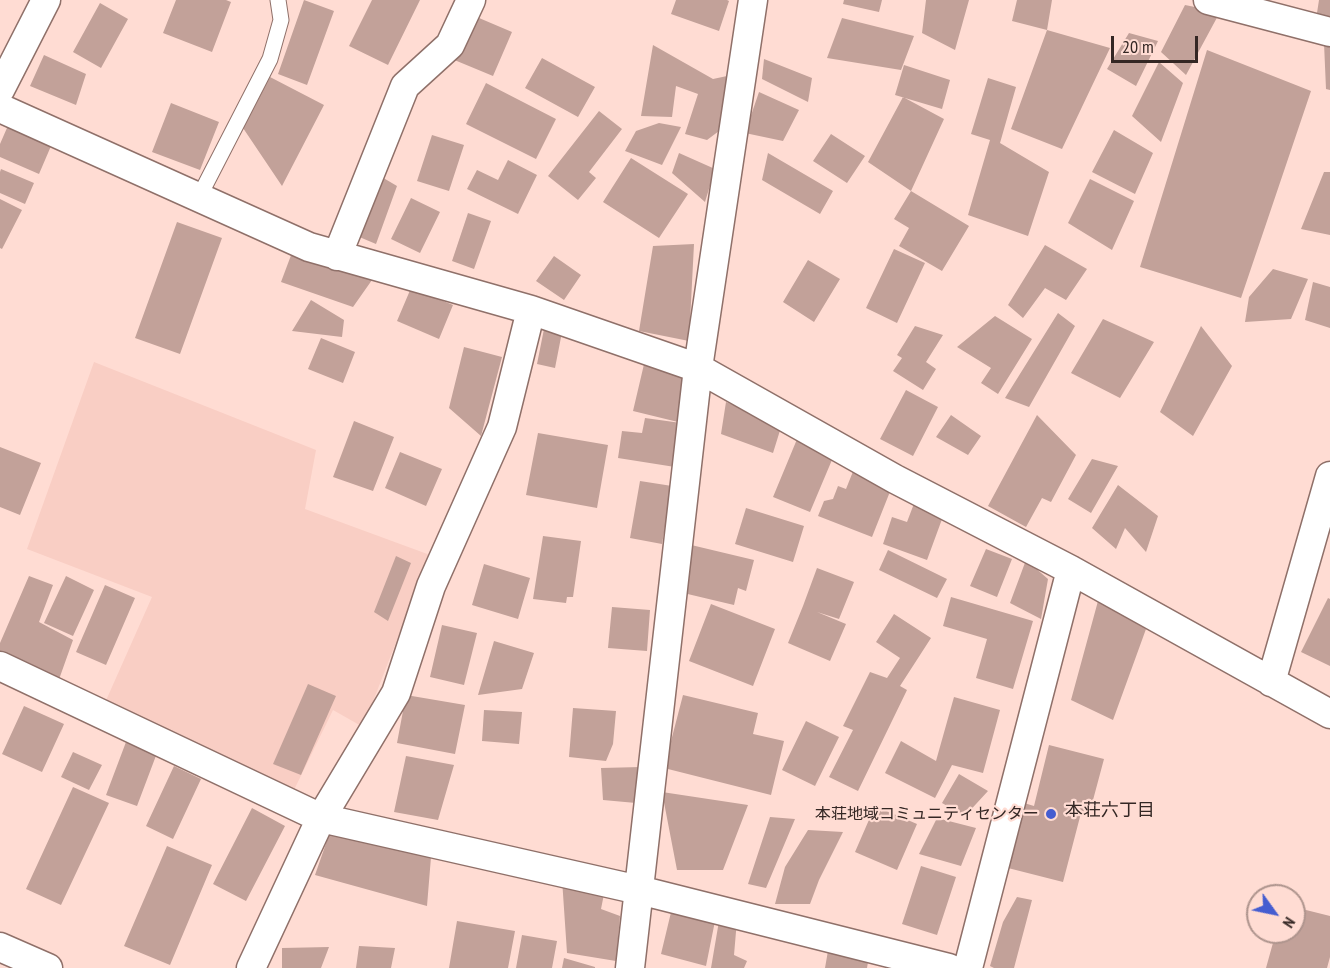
<!DOCTYPE html>
<meta charset="utf-8">
<style>
body{margin:0}
#map{position:relative;width:1330px;height:968px;overflow:hidden;background:#ffdcd3;font-family:"PT Sans Narrow",sans-serif}
canvas{display:block}
.north{position:absolute;left:1246px;top:884px;width:60px;height:60px;box-sizing:border-box;background:#ffdcd3;border:2px solid #ae948d;border-radius:50%;rotate:123deg;font-size:16px;font-weight:700;line-height:24px;text-align:center;color:#342724}
.north::after{content:'';display:block;margin:auto;width:21px;height:27px;background:#455dd0;clip-path:polygon(50% 0,100% 100%,50% 72%,0 100%)}
.scale{position:absolute;left:1111px;top:36px;width:87px;height:27px;box-sizing:border-box;border:3px solid #342724;border-top:0;padding-left:8px;font-size:18px;line-height:21px;white-space:nowrap;color:#342724;-webkit-text-stroke:4px #ffdcd3;paint-order:stroke}
</style>
<div id="map">
<canvas width="1330" height="968"></canvas>
<div class="north">N</div>
<div class="scale">20 m</div>
</div>
<script>
const g = document.querySelector('canvas').getContext('2d');
g.lineJoin = 'round';
function paint(path, color) { g.fillStyle = color; g.fill(path, 'evenodd'); }
const shape = rows => new Path2D(rows.map(r => 'M' + r).join(''));
function trace(path, color, width, dash) { g.strokeStyle = color; g.lineWidth = width; g.lineCap = dash ? 'butt' : 'round'; g.setLineDash(dash || []); g.stroke(path); }
function drawText(font, color, halo, rows, align = 'center') {
  g.font = font + ' "PT Sans Narrow","Noto Sans JP",sans-serif'; g.lineWidth = 4.5; g.setLineDash([]); g.textBaseline = 'middle'; g.strokeStyle = halo; g.fillStyle = color; for (const [text, x, y, turn = 0] of rows) {
    g.save(); g.translate(x, y); g.rotate((+turn || 0) * Math.PI / 180); g.textAlign = isNaN(turn) ? turn : align; if (halo) g.strokeText(text, 0, 0); g.fillText(text, 0, 0); g.restore();
  }
}
paint(shape([
 [94,362,316,450,305,509,430,555,363,727,333,710,293,792,104,705,152,597,27,549]
]), '#f9cec4');
paint(shape([
 [176,0,226,0,231,2,212,52,163,33],
 [304,0,334,11,307,85,278,74],
 [372,0,420,0,388,65,349,46],
 [676,0,727,0,729,1,719,31,671,14],
 [844,0,882,0,879,12,843,4],
 [926,0,969,0,955,50,922,33],
 [1017,0,1052,0,1047,30,1110,48,1062,149,1011,129,1047,30,1012,21],
 [1319,0,1330,0,1330,17,1317,13],
 [100,3,128,19,101,68,73,52],
 [1185,5,1220,12,1186,75,1161,52],
 [472,15,512,32,493,76,452,59],
 [842,18,914,36,901,70,827,58],
 [1129,33,1158,41,1136,86,1107,69],
 [1324,43,1330,45,1330,90,1326,89],
 [653,45,713,79,727,76,723,128,707,140,685,134,698,94,676,86,672,117,641,116],
 [1207,50,1311,91,1241,298,1140,267],
 [44,55,86,74,76,105,30,86],
 [542,58,595,87,578,117,525,88],
 [764,59,812,78,808,102,762,79],
 [1159,62,1183,83,1161,142,1132,116],
 [904,65,950,80,942,109,895,95],
 [270,77,324,105,282,186,243,128],
 [988,78,1016,87,1000,143,1049,172,1028,236,968,215,990,140,971,134],
 [486,83,556,119,536,159,466,124],
 [759,92,799,110,783,141,745,133],
 [903,97,944,119,911,191,868,162],
 [171,103,219,122,200,170,152,152],
 [599,111,622,129,589,172,596,178,578,200,548,176],
 [10,121,54,139,39,174,0,157,0,144],
 [659,123,681,127,662,165,625,151,636,131],
 [1114,130,1153,153,1135,194,1092,172],
 [831,134,865,156,847,183,813,161],
 [432,135,464,145,449,191,417,181],
 [679,153,715,169,705,202,672,173],
 [768,153,833,191,820,214,762,180],
 [631,158,688,194,659,238,603,202],
 [508,160,537,175,518,214,467,189,477,170,498,180],
 [1,169,34,183,25,204,0,193,0,172],
 [1324,172,1330,172,1330,235,1301,229],
 [380,176,397,186,376,244,357,236],
 [1090,179,1134,201,1112,250,1068,223],
 [911,191,969,226,942,271,899,246,909,228,894,219],
 [411,198,440,212,420,253,391,239],
 [0,199,22,210,2,249,0,248],
 [468,213,491,221,474,269,452,261],
 [177,222,222,238,180,354,135,338],
 [694,244,689,341,639,331,653,246],
 [1045,245,1087,269,1066,300,1045,288,1023,318,1008,305],
 [894,249,925,263,897,323,866,308],
 [293,250,372,280,353,307,281,282],
 [554,256,581,275,564,300,536,281],
 [808,260,840,279,814,322,783,302],
 [1273,269,1308,279,1291,319,1245,322,1249,297],
 [1313,282,1330,287,1330,328,1305,320],
 [411,288,453,305,439,339,397,321],
 [311,300,344,320,342,337,292,331],
 [1058,313,1075,326,1029,407,1005,398],
 [995,316,1032,339,998,394,981,383,991,368,957,347],
 [1103,319,1154,342,1120,398,1071,373],
 [545,324,563,327,555,368,537,364],
 [915,326,943,335,926,362,936,369,923,390,893,371,902,358,897,355],
 [1201,326,1232,366,1193,436,1160,412],
 [321,338,355,352,343,383,308,369],
 [464,347,502,357,481,436,449,408],
 [645,360,690,371,678,422,633,411],
 [906,390,938,407,913,456,880,439],
 [726,402,782,424,773,453,721,434],
 [951,415,981,436,968,455,936,437],
 [1037,415,1076,455,1051,502,1042,498,1026,527,988,506],
 [645,418,681,423,675,467,618,458,622,431,642,433],
 [354,421,394,437,373,491,333,477],
 [800,432,837,448,810,512,773,497],
 [538,433,608,445,597,508,526,495],
 [0,447,41,463,20,515,0,507],
 [400,452,442,469,426,506,385,488],
 [1092,459,1118,466,1091,513,1068,499],
 [856,464,895,479,872,537,818,516,824,501,833,499,838,486,846,489],
 [640,481,672,486,662,544,630,538],
 [1118,485,1158,516,1146,552,1125,528,1116,549,1092,528],
 [915,501,945,511,927,560,883,544,892,517,907,522],
 [746,508,804,526,793,562,735,544],
 [543,536,581,541,573,597,567,597,566,603,533,599],
 [687,544,754,560,746,591,738,588,734,605,675,591],
 [986,549,1012,559,997,597,970,586],
 [888,550,947,579,937,598,879,570],
 [396,556,411,563,388,621,374,612],
 [1026,560,1048,579,1041,619,1010,603],
 [484,564,530,578,518,619,472,605],
 [817,568,854,582,839,619,817,612,846,624,830,661,788,643,803,606],
 [29,576,53,585,39,622,73,640,57,685,0,660,0,643],
 [66,576,94,590,73,636,44,623],
 [105,585,135,598,106,665,76,652],
 [951,597,1033,621,1013,689,976,678,987,639,943,626],
 [1328,598,1330,599,1330,666,1301,652],
 [1098,601,1146,629,1113,720,1071,700],
 [711,604,775,629,753,686,689,661],
 [612,607,650,610,647,651,608,648],
 [894,614,931,638,900,686,907,690,858,791,829,777,853,730,843,726,870,672,887,678,900,658,876,642],
 [442,625,477,633,464,685,430,677],
 [494,641,534,653,522,689,478,695],
 [308,684,336,696,301,775,273,764],
 [406,695,465,705,455,754,397,743],
 [683,695,758,713,753,734,784,741,771,795,664,768],
 [954,697,1000,710,983,773,952,765,935,798,885,773,901,741,936,761],
 [24,706,64,724,42,772,2,754],
 [573,708,616,711,613,744,606,761,569,757],
 [484,710,522,712,519,744,482,741],
 [806,721,839,737,815,786,782,770],
 [126,742,157,753,137,806,106,795],
 [1049,745,1104,759,1089,815,1081,813,1063,882,1008,868,1024,803,1034,806],
 [73,752,102,765,89,790,61,777],
 [406,756,454,765,438,820,394,812],
 [174,766,201,779,173,839,146,826],
 [641,767,636,803,603,800,601,768],
 [959,774,988,791,965,816,942,803],
 [73,787,109,803,61,905,26,889],
 [662,792,748,805,723,870,677,870],
 [875,806,917,824,897,870,855,852],
 [252,808,285,826,246,901,213,884],
 [770,817,795,819,766,888,748,884],
 [937,818,976,828,961,866,919,854],
 [808,830,843,832,819,880,810,904,775,904,785,867],
 [330,832,431,857,427,906,315,875],
 [167,846,212,865,170,965,124,946],
 [921,866,956,877,937,935,902,924],
 [562,879,604,894,601,909,620,916,616,961,567,953],
 [1017,897,1032,900,1014,968,994,968,990,966,1003,922],
 [673,904,716,916,706,966,661,954],
 [1294,907,1330,916,1330,957,1327,968,1266,968,1276,932,1294,932],
 [737,920,734,955,747,961,744,968,711,968,719,921],
 [457,921,515,931,508,968,449,968],
 [522,935,557,941,552,968,516,968],
 [829,945,869,956,867,968,825,968],
 [359,946,395,948,391,968,356,968],
 [329,947,321,968,282,968,282,948],
 [564,958,595,967,595,968,562,968]
]), '#c2a199');
const lane = shape([
 [199,197,270,59,281,20,278,0]
]);
const street = shape([
 [1208,0,1330,32],
 [0,90,46,0],
 [0,108,309,247,531,310,698,368,895,479,1071,570,1330,714],
 [337,256,405,86,450,45,471,0],
 [0,666,321,818,639,890,949,968],
 [1271,682,1330,476],
 [0,947,48,968],
 [251,968,321,818,396,693,431,586,502,427,531,310],
 [630,968,698,368,753,0],
 [968,968,1071,570]
]);
trace(lane, '#8f7069', 17);
trace(street, '#8f7069', 31);
trace(lane, '#fff', 15);
trace(street, '#fff', 28);
for (const [x, y, r, color] of [
 [1051,814,6,"#455dd0"]
]) { const dot = new Path2D(); dot.arc(x, y, r, 0, 2 * Math.PI); g.fillStyle = color; g.fill(dot); trace(dot, '#ffdcd3', 2); }
drawText('16px', '#342724', '#ffdcd3', [
 ["本荘地域コミュニティセンター",1039,814]
], 'right');
drawText('18px', '#342724', '#ffdcd3', [
 ["本荘六丁目",1110,811]
]);
</script>
